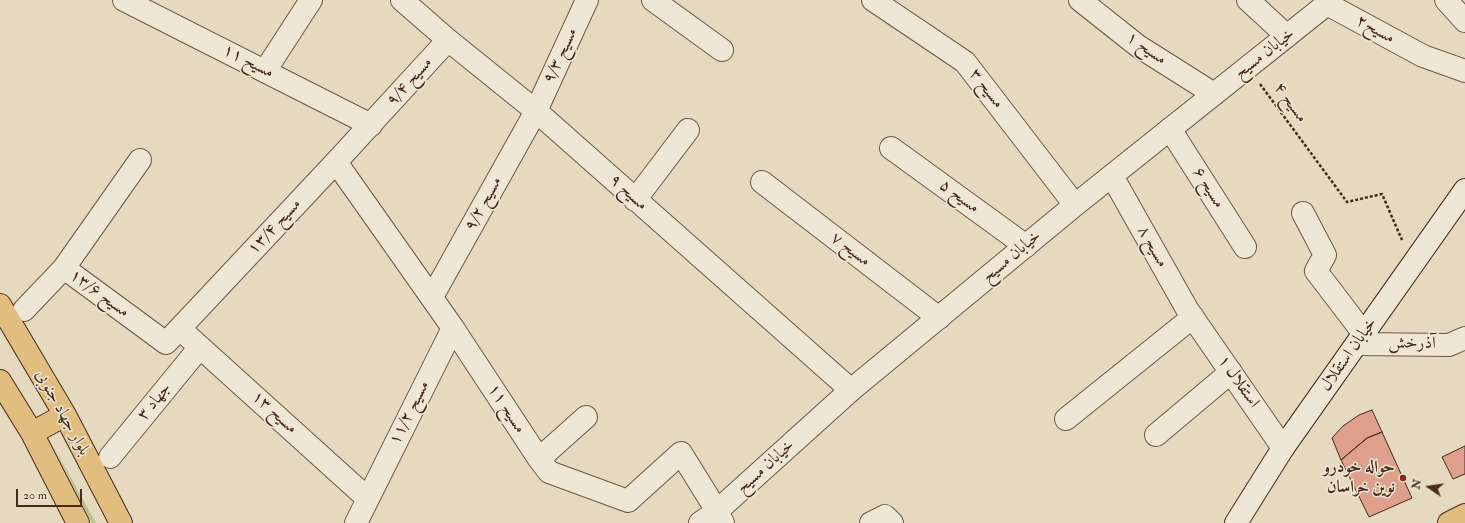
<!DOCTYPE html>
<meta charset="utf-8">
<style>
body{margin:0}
#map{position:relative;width:1465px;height:523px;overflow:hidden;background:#e5dac0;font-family:"IM FELL Double Pica",serif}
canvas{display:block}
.north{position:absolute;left:1409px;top:467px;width:40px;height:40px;-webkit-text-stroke:3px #eee7d6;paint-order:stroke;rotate:283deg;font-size:11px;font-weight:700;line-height:16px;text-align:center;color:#482a1b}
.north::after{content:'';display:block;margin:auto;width:14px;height:18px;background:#482a1b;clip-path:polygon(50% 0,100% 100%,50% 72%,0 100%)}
.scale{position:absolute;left:16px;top:489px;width:66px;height:18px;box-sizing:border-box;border:2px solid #482a1b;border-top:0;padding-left:5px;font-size:12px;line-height:14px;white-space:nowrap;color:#482a1b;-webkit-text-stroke:3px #eee7d6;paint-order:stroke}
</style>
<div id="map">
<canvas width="1465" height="523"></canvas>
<div class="north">N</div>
<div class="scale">20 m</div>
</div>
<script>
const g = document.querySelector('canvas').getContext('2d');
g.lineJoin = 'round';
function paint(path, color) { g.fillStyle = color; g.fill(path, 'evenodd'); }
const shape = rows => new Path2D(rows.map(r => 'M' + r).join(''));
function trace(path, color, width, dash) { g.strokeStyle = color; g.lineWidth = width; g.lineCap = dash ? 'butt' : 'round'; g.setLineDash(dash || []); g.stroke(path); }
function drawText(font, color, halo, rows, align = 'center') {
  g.font = font + ' "IM FELL Double Pica",Amiri,serif'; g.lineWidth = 3; g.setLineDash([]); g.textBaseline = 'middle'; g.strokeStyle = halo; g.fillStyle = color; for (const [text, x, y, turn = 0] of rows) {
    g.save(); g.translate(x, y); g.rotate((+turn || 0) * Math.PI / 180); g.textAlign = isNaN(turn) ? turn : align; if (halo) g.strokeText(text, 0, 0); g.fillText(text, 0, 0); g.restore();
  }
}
paint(shape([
 [52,444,96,523,92,523]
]), '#b7be90');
const building = shape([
 [1372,410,1382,432,1367,438,1341,460,1332,438,1343,426,1359,415,1372,410],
 [1382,432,1412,498,1369,517,1341,460,1367,438,1382,432],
 [1465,446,1465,474,1453,479,1442,457,1465,446]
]);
paint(building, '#dea08c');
trace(building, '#482a1b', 1);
const minor = shape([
 [124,0,371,125],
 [402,0,448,40,536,111,851,390],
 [653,0,722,50],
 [1080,0,1138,46,1214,94],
 [1248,0,1287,36],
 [1327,4,1423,56,1465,71],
 [265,71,311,0],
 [1170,129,1245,247],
 [891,148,1026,246],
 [140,160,64,268,166,343,336,162,448,40],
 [336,162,453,328,539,459,549,472,628,501,681,453,717,511,723,523],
 [1112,176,1187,309,1283,448],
 [762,182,939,318],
 [635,200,688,130],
 [1303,213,1325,255,1316,271,1364,334],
 [432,297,536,111,587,0],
 [24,310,64,268],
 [180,329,367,498],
 [1357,344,1449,345,1465,338],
 [1066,419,1193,317],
 [1156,435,1231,372],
 [110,457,200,347],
 [539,459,586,417],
 [356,523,453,328],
 [871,523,885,516,892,523]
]);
const tertiary = shape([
 [873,0,965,62,1075,205],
 [1446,0,1465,21],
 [700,523,717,511,851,390,1075,205,1332,0]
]);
const secondary = shape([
 [1236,523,1283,448,1465,190]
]);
const primary = shape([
 [0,305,65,415,121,523],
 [0,381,32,433,78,523],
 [32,433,65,415],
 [1449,523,1465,515]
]);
trace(minor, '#6f5644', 24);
trace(tertiary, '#6f5644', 24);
trace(secondary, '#482a1b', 24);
trace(primary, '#482a1b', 24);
trace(shape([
 [1260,84,1347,202,1382,194,1402,240]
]), '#482a1b', 2.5, [3, 2]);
trace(minor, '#eee7d6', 22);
trace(tertiary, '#eee7d6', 22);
trace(secondary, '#eee7d6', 22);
trace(primary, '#e2bd80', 22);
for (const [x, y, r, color] of [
 [1403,478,4,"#8f2418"]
]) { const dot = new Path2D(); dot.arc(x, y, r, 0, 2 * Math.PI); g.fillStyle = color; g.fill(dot); trace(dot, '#eee7d6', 1.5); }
drawText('17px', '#482a1b', '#eee7d6', [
 ["مسیح۲",1375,30,29],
 ["مسیح ۱",1146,49,35],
 ["خیابان مسیح",1265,54,-38],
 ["مسیح ۹/۳",561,56,-65],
 ["مسیح ۱۱",248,62,27],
 ["مسیح ۹/۴",410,82,-48],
 ["مسیح ۳",986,89,52],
 ["مسیح ۴",1290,103,54],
 ["مسیح ۶",1208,188,58],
 ["مسیح ۹",628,193,42],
 ["مسیح ۵",959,197,36],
 ["مسیح ۹/۲",484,204,-61],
 ["مسیح ۱۳/۴",275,227,-47],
 ["مسیح ۸",1152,247,60],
 ["مسیح ۷",850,250,37],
 ["خیابان مسیح",1012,257,-40],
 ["مسیح ۱۳/۶",99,294,36],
 ["آذرخش",1412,344,1],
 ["خیابان استقلال",1349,355,-55],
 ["استقلال ۱",1238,382,55],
 ["جهاد ۳",155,402,-51],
 ["مسیح ۱۱",506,409,57],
 ["بلوار جهاد جنوبی",62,413,61],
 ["مسیح ۱۳",274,413,42],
 ["مسیح ۱۱/۲",410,413,-63],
 ["خیابان مسیح",766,467,-42]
]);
drawText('bold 17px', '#482a1b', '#eee7d6', [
 ["حواله خودرو",1395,468],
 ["نوین خراسان",1395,488]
], 'right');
</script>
